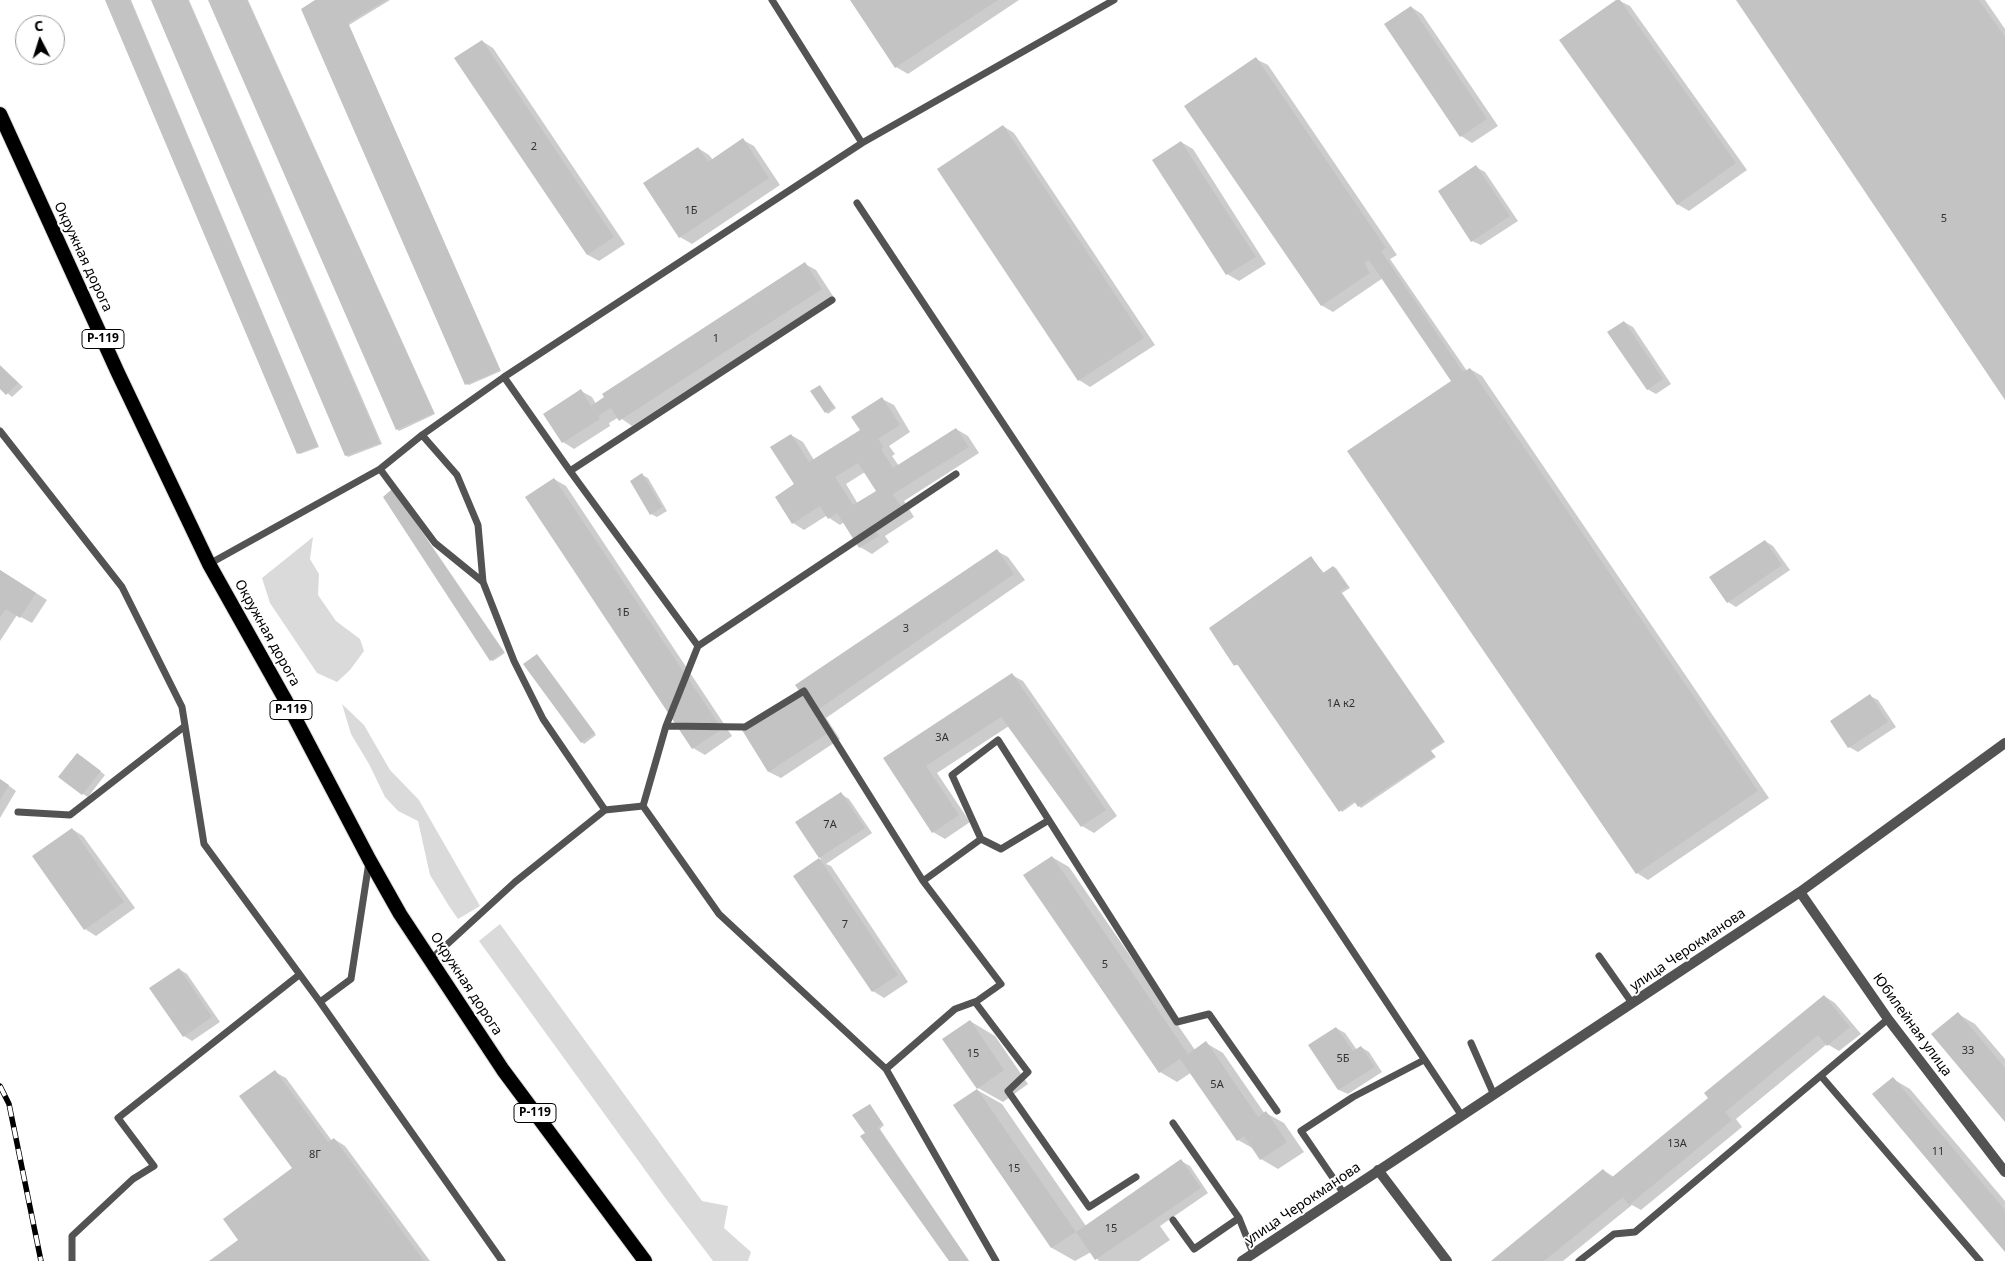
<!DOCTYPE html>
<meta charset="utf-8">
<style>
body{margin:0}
#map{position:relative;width:2005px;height:1261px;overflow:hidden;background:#fff;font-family:"Noto Sans",sans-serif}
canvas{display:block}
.north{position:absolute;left:15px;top:15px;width:50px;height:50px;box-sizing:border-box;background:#fff;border:1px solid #999;border-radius:50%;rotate:355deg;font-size:14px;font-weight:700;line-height:20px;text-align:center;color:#000}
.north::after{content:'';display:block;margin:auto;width:18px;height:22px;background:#000;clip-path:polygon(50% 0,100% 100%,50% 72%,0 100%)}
</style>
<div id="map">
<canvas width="2005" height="1261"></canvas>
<div class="north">С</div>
</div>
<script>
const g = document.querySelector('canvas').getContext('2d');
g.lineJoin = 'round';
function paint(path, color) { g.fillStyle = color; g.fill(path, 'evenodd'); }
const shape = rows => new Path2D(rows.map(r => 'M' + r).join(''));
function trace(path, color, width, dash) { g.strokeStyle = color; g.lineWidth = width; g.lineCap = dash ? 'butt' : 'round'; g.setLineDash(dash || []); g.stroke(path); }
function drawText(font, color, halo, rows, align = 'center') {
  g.font = font + ' "Noto Sans",sans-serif'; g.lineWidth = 4; g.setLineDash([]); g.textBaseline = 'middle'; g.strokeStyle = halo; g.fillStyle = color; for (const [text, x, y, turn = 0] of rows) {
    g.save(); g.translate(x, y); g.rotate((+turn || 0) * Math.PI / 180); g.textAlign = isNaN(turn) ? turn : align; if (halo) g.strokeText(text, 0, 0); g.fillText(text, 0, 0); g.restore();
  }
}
paint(shape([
 [313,537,310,559,319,574,318,595,336,621,360,639,364,651,350,670,337,682,317,673,270,603,262,578],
 [342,704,364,725,390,770,419,800,480,906,458,919,449,906,430,875,418,821,398,811,385,797,369,764,351,734],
 [500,924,702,1201,728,1206,724,1228,751,1252,748,1261,713,1261,666,1199,479,941]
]), '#dadada');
paint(shape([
 [107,0,131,0,319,447,300,454,298,453],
 [152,0,189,0,382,444,348,457,346,455],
 [210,0,248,0,435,414,399,431,397,429],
 [318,0,390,0,349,25,501,371,469,385,466,384],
 [852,0,1019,0,908,74,896,67],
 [1618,0,1630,6,1747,170,1689,211,1677,204],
 [1737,0,1985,0,2005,29,2005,398],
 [1411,7,1422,14,1498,126,1472,143,1461,136],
 [482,41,493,48,625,244,599,261,588,255,456,58],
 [1256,59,1268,65,1397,255,1390,259,1467,371,1470,369,1482,376,1769,798,1648,880,1637,873,1453,381,1383,278,1333,312,1321,305],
 [1003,126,1014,133,1155,345,1090,387,1079,380],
 [743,140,754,146,780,185,692,244,680,237,698,148,709,155,713,160],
 [1181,142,1193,149,1266,264,1239,281,1227,274,1154,160],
 [1476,167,1485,172,1518,221,1481,245,1472,241],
 [805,264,816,270,833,296,632,426,619,417,609,423,610,426,574,449,563,442,581,391,592,397,596,404],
 [1624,322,1633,327,1671,384,1656,394,1647,389],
 [0,365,23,387,12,397,0,387],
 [820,386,836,408,828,414,826,412],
 [882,399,894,405,910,432,889,446,895,454,892,456,899,466,956,429,968,436,979,453,904,501,914,517,885,536,889,542,872,554,860,547,844,522,840,525,826,516,804,530,793,523,796,485,791,435,803,442,814,460,861,430],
 [865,472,877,491,858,504,846,484],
 [642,475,648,478,667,511,657,517,651,514],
 [554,479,566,486,732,736,705,755,693,748],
 [395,492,505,653,493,661,491,660],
 [1765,541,1773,546,1790,570,1736,607,1728,602],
 [997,551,1008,557,1025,580,826,718,840,739,781,778,769,772,744,730],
 [1311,558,1324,573,1334,567,1336,568,1350,588,1342,593,1445,742,1431,751,1436,757,1361,808,1356,802,1342,812,1240,665,1235,665,1211,629],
 [0,570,47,600,32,623,17,615,0,641],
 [537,656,596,735,584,744,582,742],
 [1012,675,1023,681,1117,816,1094,833,1082,826,1009,726,937,773,970,822,945,839,933,832,885,759],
 [1870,696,1878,700,1896,727,1858,752,1849,747],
 [82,757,105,775,88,797,83,794],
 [0,779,16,791,0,818],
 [841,794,849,799,872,833,826,864,831,866,908,982,884,998,873,991,795,876,821,859,797,823],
 [72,829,83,836,135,908,96,936,85,929],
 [1052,857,1069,867,1195,1050,1206,1043,1223,1053,1265,1114,1266,1113,1284,1123,1304,1152,1278,1169,1261,1159,1254,1149,1238,1140,1192,1072,1177,1082,1160,1072],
 [179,969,187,974,220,1022,192,1041,184,1036],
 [1824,996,1835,1003,1861,1034,1839,1051,1827,1044,1736,1119,1742,1127,1641,1210,1632,1205,1563,1261,1493,1261,1603,1170,1614,1177,1710,1098],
 [1958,1014,1975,1024,2005,1059,2005,1120],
 [970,1021,995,1036,1028,1084,1003,1102,978,1088],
 [1336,1028,1345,1033,1357,1050,1361,1047,1369,1052,1382,1072,1348,1094,1339,1090,1310,1045],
 [275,1072,286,1078,332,1141,334,1139,345,1146,430,1261,211,1261,240,1240,294,1168],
 [1893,1079,1910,1089,2005,1201,2005,1250],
 [977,1090,1002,1104,1086,1226,1181,1161,1190,1166,1208,1193,1160,1226,1170,1240,1139,1261,1099,1261,1091,1252,1075,1261,1052,1248,954,1106],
 [870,1105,884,1125,880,1129,969,1261,950,1261,867,1134]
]), '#0003');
paint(shape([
 [105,0,130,0,318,446,297,454],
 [151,0,188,0,380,443,345,456],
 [208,0,247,0,434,413,396,430],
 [315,0,386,0,348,23,500,370,465,385,301,9],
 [850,0,998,0,895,68],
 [1616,0,1620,0,1736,163,1677,205,1559,40],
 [1736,0,1979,0,2005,37,2005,400],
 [1411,6,1487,119,1460,137,1384,24],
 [482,40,614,237,587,255,454,58],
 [1256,57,1386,248,1381,251,1463,372,1470,368,1758,791,1636,874,1347,451,1451,381,1369,260,1364,263,1370,273,1321,306,1184,106],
 [1003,125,1144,338,1078,381,937,169],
 [743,138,769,178,679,238,643,183,698,147,708,162],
 [1181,141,1256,257,1226,275,1152,160],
 [1476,165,1510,216,1471,242,1438,191],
 [805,262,822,289,619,421,611,408,598,416,600,419,562,443,543,414,581,389,591,406,604,397,602,394],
 [1624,321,1663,379,1647,390,1607,332],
 [0,366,18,383,6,395,0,389],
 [820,385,834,407,825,413,810,391],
 [882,397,900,425,878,439,884,447,881,449,893,468,956,428,969,447,893,494,904,511,874,529,879,536,859,548,837,513,828,519,820,506,792,524,775,497,794,484,770,447,791,434,809,462,860,430,851,417],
 [858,463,876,491,853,505,835,477],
 [642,473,662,507,650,515,630,481],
 [554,478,722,729,692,749,525,497],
 [392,489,504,652,490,661,383,497],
 [1765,540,1782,565,1727,603,1709,577],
 [997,549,1014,574,816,711,830,732,768,772,742,730,800,692,795,685],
 [1311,556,1323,573,1333,566,1348,587,1340,591,1444,741,1430,750,1435,756,1358,807,1354,801,1339,812,1237,664,1234,666,1209,628],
 [0,570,36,593,20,618,6,609,0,617],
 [537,654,595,733,581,743,523,664],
 [1012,673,1106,810,1081,827,1001,717,926,766,959,815,932,833,883,758],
 [1870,694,1888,722,1848,748,1830,721],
 [77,753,101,771,82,795,58,777],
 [0,779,9,785,0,800],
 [841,792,865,828,819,858,898,975,872,992,793,876,819,858,795,822],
 [72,828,124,902,84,930,32,856],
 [1052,856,1188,1054,1206,1041,1258,1117,1266,1111,1287,1142,1260,1160,1244,1136,1237,1141,1180,1059,1159,1073,1023,875],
 [179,968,212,1017,183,1037,149,988],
 [1824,995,1850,1027,1827,1046,1818,1035,1725,1112,1732,1120,1629,1205,1623,1197,1544,1261,1491,1261,1603,1169,1611,1178,1708,1098,1704,1093],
 [1958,1012,2005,1068,2005,1122,1931,1034],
 [970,1020,1004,1070,977,1089,942,1039],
 [1336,1027,1353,1051,1361,1046,1375,1067,1338,1090,1308,1045],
 [275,1070,328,1142,334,1138,424,1261,209,1261,238,1240,223,1219,292,1168,239,1096],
 [1893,1077,2005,1210,2005,1252,1872,1094],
 [977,1089,1076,1232,1181,1159,1201,1188,1095,1260,1076,1232,1051,1248,953,1105],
 [870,1104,882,1123,878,1128,969,1261,949,1261,860,1136,865,1133,852,1115]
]), '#c3c3c3');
const trunk = shape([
 [0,114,118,373,209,564,286,701,369,859,400,914,503,1070,645,1261]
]);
trace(trunk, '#dbdbdb', 16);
trace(shape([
 [772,0,862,143],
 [857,203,1462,1116],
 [504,377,570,471,698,646],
 [0,431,122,587,182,707,204,844,320,1002,351,979,369,862],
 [422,435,457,475,478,525,483,582,514,661,543,719,605,810],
 [380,469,435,543,483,582],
 [570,471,832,300],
 [209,564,380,469,422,435,504,377,862,143,1114,0],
 [666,726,698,646,956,474],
 [643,806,719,914,886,1069],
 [18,812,70,815,185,726],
 [981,839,1001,849,1049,820],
 [1599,956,1632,1003],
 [430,960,515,882,605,810,643,806,666,726,745,727,804,691,923,881],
 [320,1002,502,1261],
 [975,1002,1028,1072,1008,1091,1089,1207,1136,1177],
 [1471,1043,1494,1095],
 [1821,1076,1980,1261],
 [1344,1194,1301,1131,1353,1097,1424,1060],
 [1239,1218,1253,1253],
 [1173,1220,1194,1249,1239,1218,1173,1123],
 [72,1261,72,1236,133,1179,154,1166,118,1118,299,975],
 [996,1261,886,1069,955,1009,977,1001,1001,984,923,881,981,839,952,775,998,740,1177,1022,1209,1014,1277,1111],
 [1579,1261,1614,1234,1635,1232,1888,1019]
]), '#535353', 7);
trace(shape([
 [1378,1170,1447,1261]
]), '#535353', 10);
trace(shape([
 [1800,892,1888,1019,2005,1172],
 [1242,1261,1800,892,2005,743]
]), '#535353', 10);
trace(trunk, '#000', 14);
const rail = shape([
 [0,1086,9,1104,41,1261]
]);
trace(rail, '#000', 5.5);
trace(rail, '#fff', 4, [11]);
drawText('11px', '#313131', null, [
 ["2",534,147],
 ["1Б",691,211],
 ["5",1944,219],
 ["1",716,339],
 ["1Б",623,613],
 ["3",906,629],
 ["1А к2",1341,704],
 ["3А",942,738],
 ["7А",830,825],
 ["7",845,925],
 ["5",1105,965],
 ["33",1968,1051],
 ["15",973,1054],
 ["5Б",1343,1059],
 ["5А",1217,1085],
 ["13А",1677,1144],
 ["11",1938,1152],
 ["8Г",315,1155],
 ["15",1014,1169],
 ["15",1111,1229]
]);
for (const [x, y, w] of [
 [103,339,42],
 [291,710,42],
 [535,1113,42]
]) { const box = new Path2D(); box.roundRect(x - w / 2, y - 9.5, w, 19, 4); g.fillStyle = '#fff'; g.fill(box); trace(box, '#000', 1); }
drawText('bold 12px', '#000', null, [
 ["Р-119",103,339],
 ["Р-119",291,710],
 ["Р-119",535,1113]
]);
drawText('14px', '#000', '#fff', [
 ["Окружная дорога",83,257,65],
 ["Окружная дорога",267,633,61],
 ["улица Черокманова",1688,950,-34],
 ["Окружная дорога",466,984,57],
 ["Юбилейная улица",1912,1025,54],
 ["улица Черокманова",1303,1204,-34]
]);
</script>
